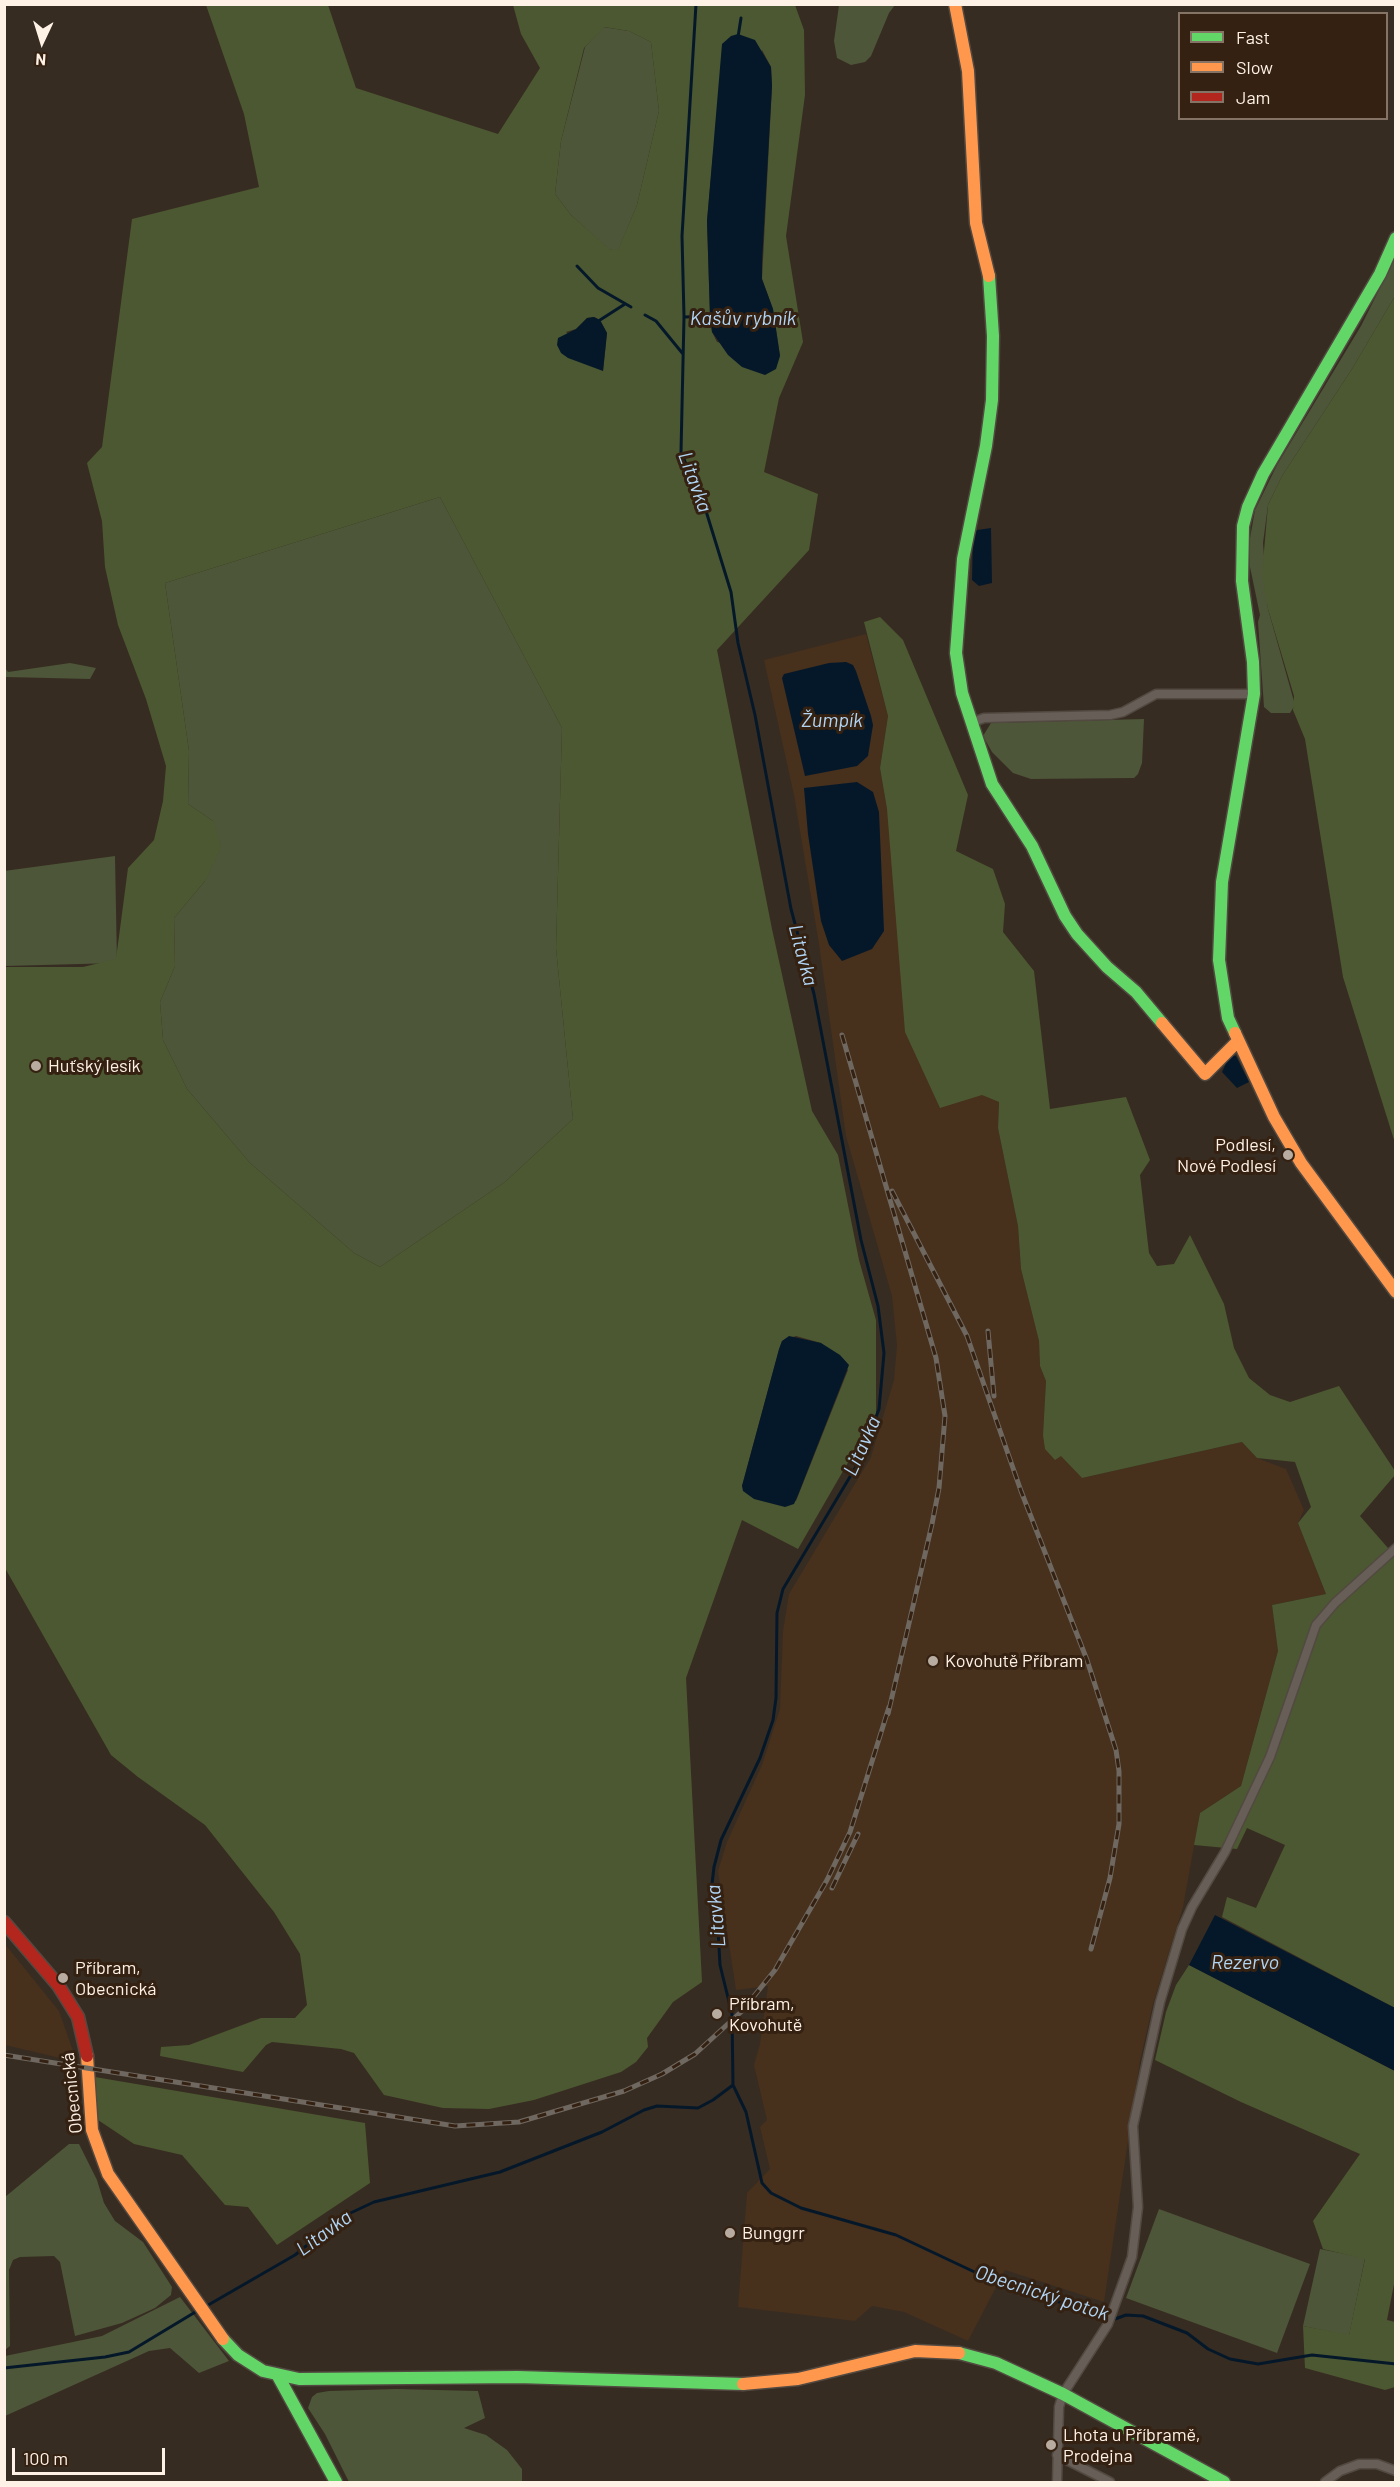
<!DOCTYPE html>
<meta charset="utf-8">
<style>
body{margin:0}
#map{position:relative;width:1400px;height:2487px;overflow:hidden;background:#372c22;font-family:Barlow,sans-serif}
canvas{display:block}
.frame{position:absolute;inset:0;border:6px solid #fef1e6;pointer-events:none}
.legend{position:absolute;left:1178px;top:12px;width:210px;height:108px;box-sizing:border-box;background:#342111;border:2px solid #857466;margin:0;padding:8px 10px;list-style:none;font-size:18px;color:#fef1e6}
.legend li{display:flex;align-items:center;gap:12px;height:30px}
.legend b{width:30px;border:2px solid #857466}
.north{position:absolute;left:12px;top:12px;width:60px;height:60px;-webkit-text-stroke:4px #342111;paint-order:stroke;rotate:184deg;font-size:16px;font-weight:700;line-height:24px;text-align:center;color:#fef1e6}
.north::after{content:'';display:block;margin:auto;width:21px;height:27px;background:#fef1e6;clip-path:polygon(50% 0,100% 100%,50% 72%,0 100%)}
.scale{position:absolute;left:12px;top:2448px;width:153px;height:27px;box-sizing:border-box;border:3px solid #fef1e6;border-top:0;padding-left:8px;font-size:18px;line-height:21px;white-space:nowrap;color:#fef1e6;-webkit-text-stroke:4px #342111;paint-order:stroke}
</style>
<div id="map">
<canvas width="1400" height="2487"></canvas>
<div class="frame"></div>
<ul class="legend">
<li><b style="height:8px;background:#63d668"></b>Fast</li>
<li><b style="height:8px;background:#ff974d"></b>Slow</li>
<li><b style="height:8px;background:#b3261e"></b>Jam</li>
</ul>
<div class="north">N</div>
<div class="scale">100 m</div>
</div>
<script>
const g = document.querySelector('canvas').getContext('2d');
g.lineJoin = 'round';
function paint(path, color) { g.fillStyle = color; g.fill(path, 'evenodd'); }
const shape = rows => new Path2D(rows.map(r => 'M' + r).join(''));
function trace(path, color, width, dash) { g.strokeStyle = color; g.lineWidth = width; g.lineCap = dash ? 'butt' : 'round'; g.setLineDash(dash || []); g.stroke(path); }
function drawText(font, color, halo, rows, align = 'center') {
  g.font = font + ' Barlow,sans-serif'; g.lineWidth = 6; g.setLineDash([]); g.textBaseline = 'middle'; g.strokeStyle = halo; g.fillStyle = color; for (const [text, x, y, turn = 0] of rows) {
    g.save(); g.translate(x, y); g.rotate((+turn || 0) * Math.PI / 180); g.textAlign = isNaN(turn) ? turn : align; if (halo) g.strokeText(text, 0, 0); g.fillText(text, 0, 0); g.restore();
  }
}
paint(shape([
 [866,634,888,716,880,768,887,809,983,1095,999,1102,998,1128,1018,1226,1021,1269,1039,1341,1040,1366,1046,1381,1043,1435,1082,1478,1242,1442,1257,1458,1286,1469,1304,1510,1298,1523,1326,1594,1272,1605,1278,1651,1241,1786,1200,1813,1183,1907,1153,2004,1140,2061,1104,2302,1005,2270,968,2341,904,2312,872,2306,855,2321,738,2307,747,2193,770,2169,760,2127,767,2120,754,2065,760,2044,768,1986,736,1990,718,1871,727,1842,762,1765,780,1709,783,1631,789,1594,871,1457,894,1380,897,1345,892,1296,846,1136,819,944,794,795,764,660],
 [5,1944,59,2011,77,2062,5,2045]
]), '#47301c');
paint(shape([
 [839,5,895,5,889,13,871,56,865,62,851,65,837,58,834,41],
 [603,27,629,31,651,42,659,111,637,205,618,251,608,249,571,215,555,194,561,141,585,47],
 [1395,258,1395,296,1352,369,1282,476,1268,505,1263,543,1268,609,1295,705,1290,713,1271,713,1264,707,1258,622,1260,615,1250,567,1249,544,1255,510,1277,465,1361,326],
 [440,497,562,728,556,948,573,1119,505,1182,380,1267,354,1253,250,1163,187,1089,163,1040,160,1002,175,966,174,918,205,881,213,821,188,804,189,751,165,583],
 [70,663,96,668,90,679,5,677,5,668,8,672],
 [1144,719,1142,763,1138,774,1134,778,1031,779,1013,773,992,752,983,736,991,723],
 [115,856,117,963,5,966,4,871],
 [69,2144,79,2144,97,2180,104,2203,115,2221,143,2242,172,2287,171,2295,155,2308,122,2323,75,2336,60,2262,54,2256,20,2257,13,2260,9,2270,10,2346,5,2350,5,2197],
 [1159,2209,1310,2264,1277,2353,1126,2298],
 [1320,2249,1365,2258,1349,2336,1303,2326],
 [180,2297,229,2361,199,2373,170,2348,149,2351,5,2416,5,2356,102,2336],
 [396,2389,478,2391,485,2418,464,2428,486,2435,507,2450,522,2469,522,2482,349,2482,325,2434,308,2408,312,2397,317,2393,329,2391]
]), '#4d5638');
paint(shape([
 [206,5,328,5,356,88,498,134,540,68,521,34,513,5,795,5,804,30,805,95,786,236,803,342,779,398,764,472,818,494,809,550,717,650,772,929,812,1111,838,1155,859,1260,876,1320,876,1414,798,1549,742,1520,686,1678,702,1982,673,2002,647,2038,648,2047,636,2062,621,2072,534,2100,489,2109,443,2108,384,2095,354,2053,341,2049,272,2042,266,2045,243,2072,160,2056,161,2047,189,2045,261,2018,295,2018,307,2005,300,1954,274,1912,205,1825,138,1777,111,1755,5,1568,4,967,83,967,116,959,128,868,154,840,163,801,166,766,146,699,118,625,105,567,102,521,87,463,102,447,132,219,259,187,244,114],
 [604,27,629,31,651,42,659,111,637,205,618,250,609,249,571,215,555,194,561,141,584,48],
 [762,50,771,67,772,86,762,279,773,309,780,356,717,342,712,332,710,316,707,221,713,154],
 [594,317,600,320,607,333,603,371,566,332,576,329,587,318],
 [440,497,562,728,556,948,573,1119,505,1182,380,1267,354,1253,250,1163,187,1089,163,1040,160,1002,175,966,174,918,205,881,221,847,213,821,188,804,189,751,165,583],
 [796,1336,821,1343,848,1370,796,1501,742,1486,779,1350,782,1341],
 [1395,296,1395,1143,1343,977,1305,739,1293,710,1294,696,1268,609,1262,574,1268,505,1282,476,1352,369],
 [880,617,903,640,968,795,956,851,993,869,1005,904,1003,932,1034,971,1050,1109,1126,1097,1150,1160,1140,1175,1149,1253,1157,1266,1174,1264,1190,1235,1224,1304,1234,1348,1249,1378,1270,1395,1290,1402,1339,1386,1395,1471,1395,1475,1360,1516,1395,1556,1395,2008,1222,1917,1227,1897,1256,1908,1285,1845,1247,1828,1237,1849,1194,1845,1200,1813,1241,1786,1278,1651,1272,1605,1326,1594,1298,1523,1311,1507,1295,1462,1257,1458,1242,1442,1082,1478,1061,1456,1055,1460,1045,1449,1043,1435,1046,1381,1040,1366,1039,1341,1021,1269,1018,1226,998,1128,999,1102,982,1095,940,1108,905,1032,887,809,880,768,888,716,864,622],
 [1189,1965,1395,2071,1396,2274,1387,2320,1395,2322,1395,2387,1385,2390,1305,2368,1303,2326,1349,2335,1365,2259,1323,2249,1313,2221,1360,2154,1241,2102,1155,2060,1166,2012,1176,1985],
 [95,2077,365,2123,370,2183,277,2245,248,2207,225,2205,182,2155,134,2144,98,2120]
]), '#4c5831');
paint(shape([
 [738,34,755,40,771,67,772,86,762,262,762,279,773,309,780,356,776,369,765,375,742,367,728,355,712,332,710,316,707,221,722,44,731,36],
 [594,317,600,320,607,333,603,371,568,358,561,353,557,345,558,338,576,329,587,318],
 [991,528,992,583,979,586,972,580,973,534,977,530],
 [846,662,853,665,856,671,871,716,873,725,868,756,857,766,805,776,782,678,784,674,829,663],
 [857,782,873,792,879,812,884,931,872,949,842,961,829,945,821,921,808,834,804,788],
 [1230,1055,1236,1056,1249,1082,1237,1088,1222,1072],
 [789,1336,821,1343,840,1355,849,1365,798,1495,794,1504,785,1507,754,1499,743,1491,742,1486,779,1349,782,1341],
 [1215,1915,1395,2008,1395,2071,1189,1965]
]), '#05182a');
trace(shape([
 [738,37,741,18],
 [577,266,598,288,631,307],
 [645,315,656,321,683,354],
 [685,317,710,316],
 [600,320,625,304],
 [733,2085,746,2112,762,2183,771,2193,801,2208,896,2235,1000,2284,1115,2319,1126,2315,1143,2316,1187,2333,1208,2349,1230,2359,1258,2364,1312,2355,1396,2364],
 [203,2308,295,2255,342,2217,374,2202,500,2172,602,2132,644,2110,657,2106,698,2108,713,2100,733,2085,732,2014,720,1965,717,1911,712,1884,714,1867,721,1840,760,1758,773,1720,776,1698,777,1613,783,1589,860,1460,879,1409,884,1353,878,1306,861,1240,814,994,791,909,755,715,738,643,731,592,706,511,681,452,684,317,682,236,696,4],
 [4,2368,105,2357,129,2352,197,2311]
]), '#05182a', 3);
const street = shape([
 [973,722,984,718,1110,715,1123,712,1156,694,1254,694],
 [1057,2455,1110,2482],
 [1057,2482,1059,2407,1063,2394,1108,2324,1132,2257,1138,2207,1133,2126,1160,2002,1182,1929,1192,1907,1225,1852,1270,1757,1316,1625,1335,1603,1396,1548],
 [1325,2482,1340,2471,1359,2464,1377,2464,1396,2471]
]);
const fast = shape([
 [989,276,993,336,992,400,986,446,963,559,956,653,962,693,992,784,1032,846,1065,916,1077,934,1107,967,1136,992,1162,1023],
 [1235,1033,1228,1018,1219,960,1222,882,1254,694,1253,662,1242,581,1243,526,1248,507,1263,474,1380,274,1396,238],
 [223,2339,238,2355,263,2371,299,2379,518,2377,743,2384],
 [959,2353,996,2363,1063,2394,1224,2482],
 [278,2376,336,2482]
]);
const slow = shape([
 [955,4,968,71,976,223,989,276],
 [1162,1023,1205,1074,1237,1042],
 [1235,1033,1274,1117,1301,1163,1396,1292],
 [87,2056,92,2130,108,2174,223,2339],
 [743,2384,798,2379,915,2351,959,2353]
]);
const jam = shape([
 [4,1922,58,1985,78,2017,87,2056]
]);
trace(street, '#524941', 11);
trace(fast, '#524941', 15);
trace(slow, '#524941', 15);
trace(jam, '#524941', 15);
trace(street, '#665e57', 8);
trace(fast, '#63d668', 12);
trace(slow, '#ff974d', 12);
trace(jam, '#b3261e', 12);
const rail = shape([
 [842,1035,936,1358,945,1416,939,1488,932,1524,888,1714],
 [892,1191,967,1336,1021,1491,1087,1660,1116,1750,1119,1771,1119,1824,1110,1878,1091,1949],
 [988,1331,994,1396],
 [832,1888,858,1834],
 [4,2055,455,2126,519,2122,624,2091,662,2074,695,2054,742,2011,775,1970,827,1880,850,1832,889,1707]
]);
trace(rail, '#6f6860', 5);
trace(rail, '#342111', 3, [9]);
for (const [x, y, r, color] of [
 [36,1066,6,"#b8aca1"],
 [1288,1155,6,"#b8aca1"],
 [933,1661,6,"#b8aca1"],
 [63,1978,6,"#b8aca1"],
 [717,2014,6,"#b8aca1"],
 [730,2233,6,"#b8aca1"],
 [1051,2445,6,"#b8aca1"]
]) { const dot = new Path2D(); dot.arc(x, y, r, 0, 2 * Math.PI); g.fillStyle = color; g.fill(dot); trace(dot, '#342111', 2); }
drawText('18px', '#fef1e6', '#342111', [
 ["Huťský lesík",48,1066],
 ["Podlesí,",1276,1145,"right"],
 ["Nové Podlesí",1276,1166,"right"],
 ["Kovohutě Příbram",945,1661],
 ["Příbram,",75,1968],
 ["Obecnická",75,1989],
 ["Příbram,",729,2004],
 ["Kovohutě",729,2025],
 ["Bunggrr",742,2233],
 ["Lhota u Příbramě,",1063,2435],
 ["Prodejna",1063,2456]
], 'left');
drawText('18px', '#fef1e6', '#342111', [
 ["Obecnická",72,2093,-96]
]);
drawText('italic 20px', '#b1d5f5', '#342111', [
 ["Kašův rybník",743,318],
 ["Litavka",695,482,70],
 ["Žumpík",832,720],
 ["Litavka",803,955,75],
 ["Litavka",862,1446,-66],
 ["Litavka",716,1916,-95],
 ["Rezervo",1245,1962],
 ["Litavka",324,2233,-36],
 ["Obecnický potok",1042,2293,18]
]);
</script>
